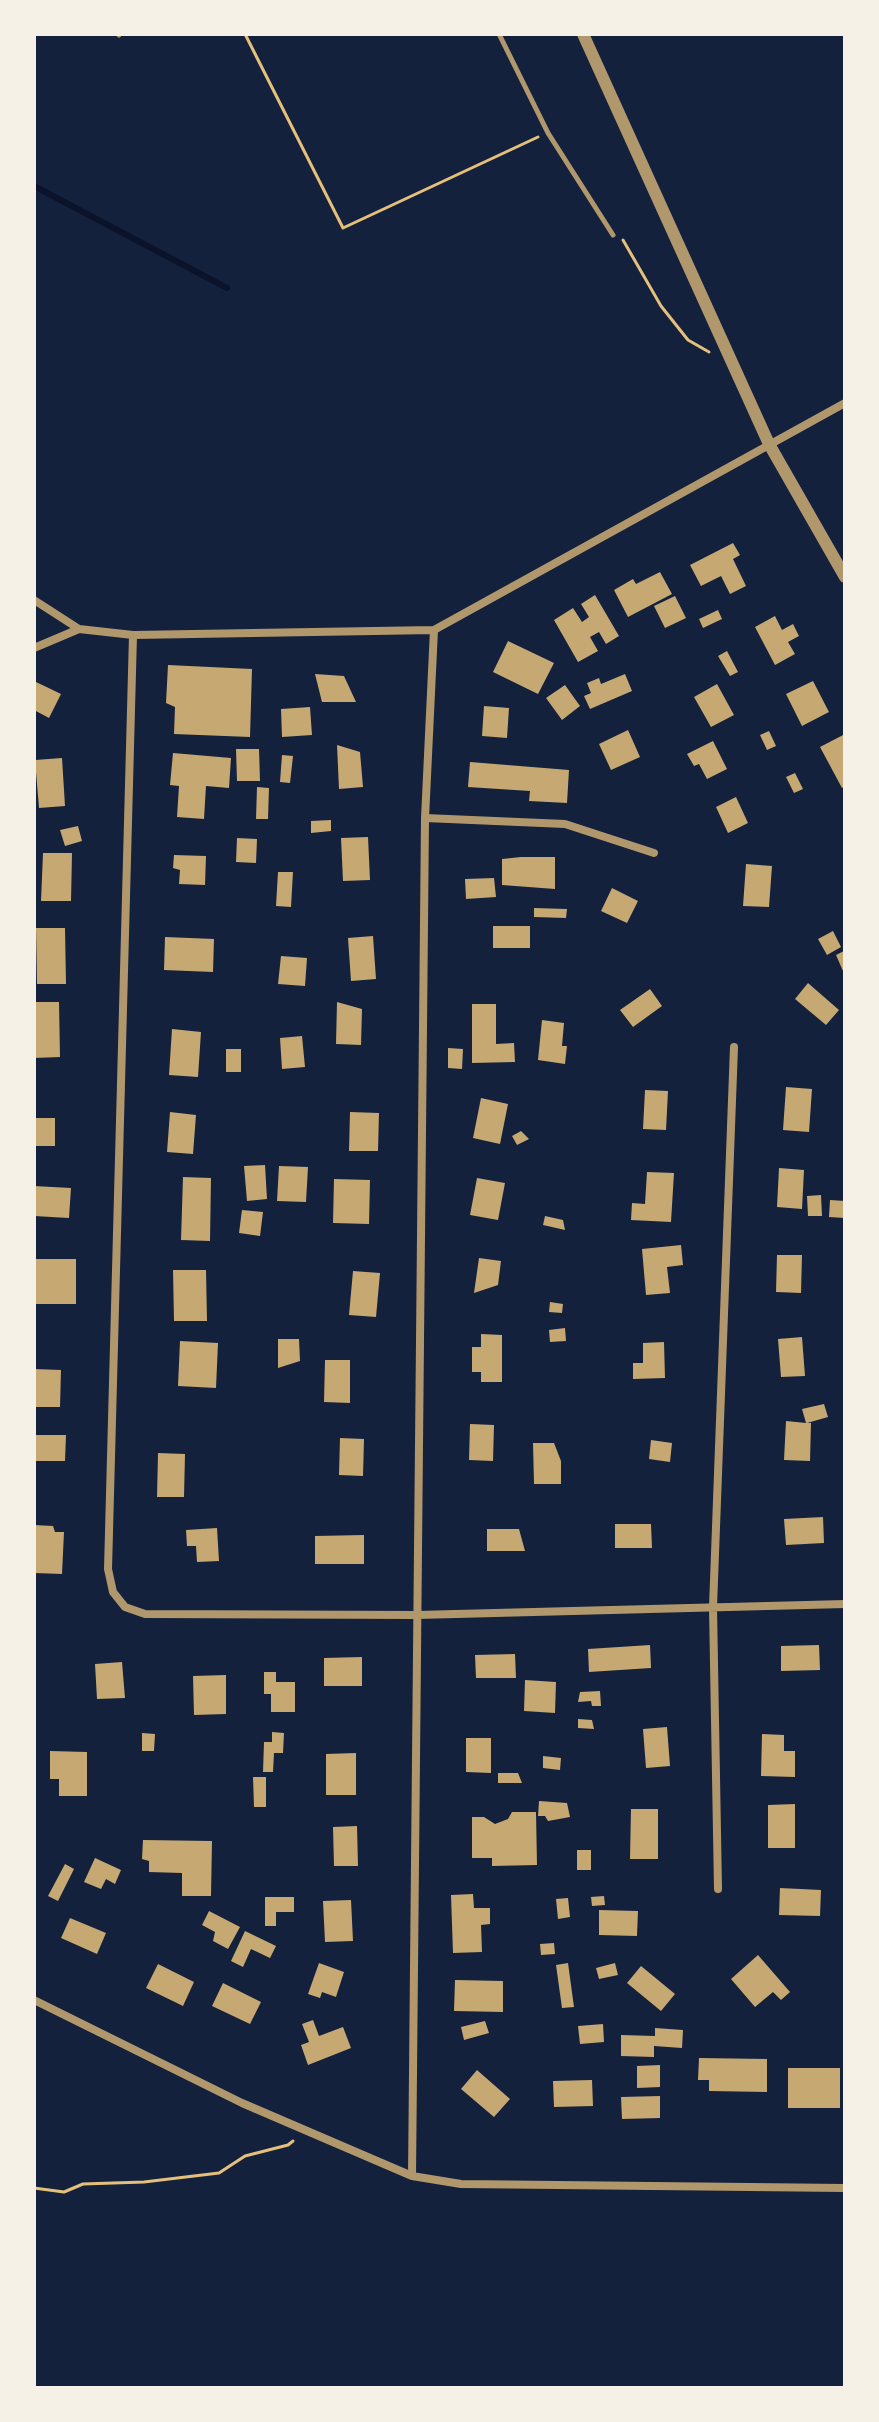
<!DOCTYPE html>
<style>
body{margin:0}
#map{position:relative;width:879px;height:2422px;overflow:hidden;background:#14213d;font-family:Overpass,sans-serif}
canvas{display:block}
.frame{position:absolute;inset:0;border:36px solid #f6f1e7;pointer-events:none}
</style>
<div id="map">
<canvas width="879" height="2422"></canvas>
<div class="frame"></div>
</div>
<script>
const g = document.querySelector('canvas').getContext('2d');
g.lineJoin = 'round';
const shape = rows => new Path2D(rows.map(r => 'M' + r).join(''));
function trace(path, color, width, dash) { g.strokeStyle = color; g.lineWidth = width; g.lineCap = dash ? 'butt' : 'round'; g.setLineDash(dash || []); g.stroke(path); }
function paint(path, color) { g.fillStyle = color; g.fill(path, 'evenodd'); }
trace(shape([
 [34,186,227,288]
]), '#0b132b', 6);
paint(shape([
 [733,543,740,555,733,559,746,586,730,594,721,576,701,586,690,565],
 [660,572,672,594,628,617,614,590,633,579,636,584],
 [595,595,619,636,606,644,599,632,590,637,598,651,578,662,554,620,573,608,582,622,589,617,581,604],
 [675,596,686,618,665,628,654,606],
 [718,610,722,619,703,628,699,619],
 [775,616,782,630,793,624,799,636,788,642,795,654,775,665,755,627],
 [508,641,554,663,538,694,493,672],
 [727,651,738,672,730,676,718,656],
 [168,665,252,669,250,737,174,734,175,707,166,703],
 [315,674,344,676,356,702,322,702],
 [625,674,632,691,590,709,584,696,591,693,587,683,599,678,601,684],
 [34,681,61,694,49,718,34,710],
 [813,681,829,712,802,726,786,694],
 [717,684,734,715,711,727,694,697],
 [565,685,580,706,562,720,546,698],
 [484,706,509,708,507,738,482,736],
 [310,707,312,735,282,737,281,709],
 [628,730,640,757,611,770,599,744],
 [769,731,776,746,767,750,760,735],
 [845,734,845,786,842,788,820,747],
 [713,741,727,769,707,779,699,764,694,766,687,754],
 [337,745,360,752,363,787,339,789],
 [236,749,259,749,260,781,237,781],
 [173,753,231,758,229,788,206,786,204,819,177,817,179,786,170,785],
 [282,755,293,756,290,783,280,782],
 [62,758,65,806,39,808,35,760],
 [470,762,569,770,567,803,529,801,530,791,468,787],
 [795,773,803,789,794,793,786,777],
 [257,787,269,788,268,819,256,819],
 [736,797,748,823,728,833,716,807],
 [331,820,331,831,311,833,311,821],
 [78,826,82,841,65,846,60,830],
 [368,837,370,880,343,881,341,838],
 [237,838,257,839,256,863,236,862],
 [43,853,72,853,71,901,41,901],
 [174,855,206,856,205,885,179,884,180,870,173,868],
 [521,857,555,857,555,889,502,885,502,859],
 [746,864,772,866,769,907,743,906],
 [278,872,293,872,291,907,276,906],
 [494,878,496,897,466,899,465,879],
 [612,888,638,901,627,923,601,911],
 [534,908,567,909,566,918,534,917],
 [493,926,530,926,530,948,493,948],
 [36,928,65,928,66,984,37,984],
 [833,931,841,947,827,955,818,939],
 [373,936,376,979,351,981,348,938],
 [165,937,214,939,213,972,164,970],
 [844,951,845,970,843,971,836,955],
 [281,956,307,958,305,986,278,984],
 [808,983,839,1010,826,1025,795,999],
 [650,989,662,1006,633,1027,620,1010],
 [34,1002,59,1002,60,1057,34,1058],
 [337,1002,362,1009,361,1045,336,1044],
 [472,1004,496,1004,496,1044,514,1043,515,1062,472,1063],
 [542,1020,564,1023,562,1046,567,1046,565,1064,538,1060],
 [172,1029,201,1032,198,1077,169,1075],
 [302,1036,305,1067,282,1069,280,1038],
 [448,1048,463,1049,462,1069,448,1068],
 [226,1049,241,1049,241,1072,226,1072],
 [786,1087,812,1089,809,1132,783,1130],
 [645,1090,668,1091,666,1130,643,1129],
 [481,1098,508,1104,500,1144,473,1138],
 [170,1112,196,1115,193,1154,167,1152],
 [350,1112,379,1113,378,1151,349,1151],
 [34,1118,55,1118,55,1146,34,1146],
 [521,1131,529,1139,517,1145,512,1136],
 [265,1165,267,1199,247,1201,244,1166],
 [279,1166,308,1167,306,1202,277,1201],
 [779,1168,804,1170,802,1209,777,1207],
 [647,1172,674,1173,671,1222,631,1220,632,1203,645,1204],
 [183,1177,211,1178,210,1241,181,1240],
 [477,1178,505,1183,498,1220,470,1215],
 [334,1179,370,1180,369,1224,333,1223],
 [34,1186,71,1188,69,1218,34,1216],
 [821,1195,822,1216,808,1216,807,1196],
 [830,1200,845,1201,845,1218,829,1217],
 [242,1210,263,1212,260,1236,239,1233],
 [545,1216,563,1220,565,1230,543,1225],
 [681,1245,683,1265,667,1267,670,1293,646,1295,642,1249],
 [777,1255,802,1255,801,1293,776,1292],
 [479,1258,501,1261,498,1285,474,1293],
 [34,1259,76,1259,76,1304,34,1304],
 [173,1270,206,1270,207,1321,174,1321],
 [353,1271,380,1273,376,1317,349,1315],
 [550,1302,563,1304,562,1313,549,1312],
 [565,1328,566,1341,550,1342,549,1330],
 [481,1334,502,1335,502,1382,481,1382,481,1372,472,1372,472,1347,481,1347],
 [802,1337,805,1376,781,1377,778,1339],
 [278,1339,299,1339,300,1361,278,1368],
 [180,1341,218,1343,216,1388,178,1386],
 [664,1342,665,1378,633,1379,633,1363,643,1363,643,1343],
 [325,1360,350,1360,350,1403,324,1402],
 [34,1369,61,1370,60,1407,34,1407],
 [824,1404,828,1417,807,1423,811,1423,810,1461,784,1460,786,1421,806,1423,802,1409],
 [470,1424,494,1425,493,1461,469,1460],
 [34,1435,66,1435,65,1461,34,1461],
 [340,1438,364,1439,363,1476,339,1475],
 [651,1440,672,1443,670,1462,649,1459],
 [533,1443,554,1443,561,1461,561,1484,534,1484],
 [158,1453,185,1454,184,1497,157,1497],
 [823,1517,824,1543,786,1545,784,1519],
 [615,1524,651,1524,652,1548,615,1548],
 [34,1525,53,1526,55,1532,64,1532,62,1574,34,1573],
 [217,1528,219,1561,197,1562,196,1546,187,1546,186,1530],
 [487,1529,519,1529,525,1551,487,1551],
 [364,1535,364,1564,315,1564,315,1536],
 [650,1645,651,1668,589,1672,588,1649],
 [819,1645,820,1670,781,1671,781,1646],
 [515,1654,516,1678,476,1678,475,1655],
 [362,1657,362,1686,324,1686,324,1658],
 [122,1662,125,1698,97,1699,95,1664],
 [264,1672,276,1672,276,1682,295,1682,295,1712,271,1712,271,1694,264,1694],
 [226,1675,226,1714,194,1715,193,1676],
 [525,1680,556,1682,555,1713,524,1711],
 [600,1691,601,1706,592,1706,591,1701,578,1702,580,1692],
 [578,1719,592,1720,594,1729,578,1728],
 [667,1727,670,1766,646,1768,643,1729],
 [272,1732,284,1733,283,1753,274,1753,273,1772,263,1772,264,1742,272,1742],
 [142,1733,155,1734,154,1751,142,1751],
 [762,1734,784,1735,784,1751,795,1751,795,1777,761,1776],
 [466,1738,491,1738,491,1773,466,1772],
 [50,1751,87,1752,87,1796,59,1796,59,1779,50,1779],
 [356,1753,356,1795,326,1795,326,1754],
 [543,1756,561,1758,560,1770,543,1768],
 [498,1773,518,1773,522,1783,498,1783],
 [253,1777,266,1777,266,1807,254,1807],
 [539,1801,567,1803,570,1817,548,1821,545,1816,538,1816],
 [795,1804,795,1848,768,1848,768,1805],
 [631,1809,658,1809,658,1859,630,1859],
 [512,1812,536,1812,537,1865,492,1866,492,1858,472,1858,472,1817,484,1817,495,1824,508,1819],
 [357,1826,358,1866,334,1866,333,1827],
 [143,1840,212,1841,211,1896,182,1896,182,1873,149,1872,149,1861,142,1859],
 [577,1850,591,1850,591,1870,577,1870],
 [95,1858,121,1870,115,1884,106,1879,101,1889,84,1882],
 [65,1864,74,1869,58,1901,48,1896],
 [780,1888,821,1890,820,1916,779,1915],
 [473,1894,474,1908,490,1908,490,1924,481,1925,482,1952,453,1953,451,1895],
 [604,1896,605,1905,592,1906,591,1897],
 [265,1897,294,1897,294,1912,276,1912,276,1926,265,1926],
 [568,1898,570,1917,558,1919,556,1899],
 [351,1900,353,1941,325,1942,323,1901],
 [599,1910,638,1911,637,1936,599,1935],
 [209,1911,240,1927,228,1949,213,1941,215,1932,202,1925],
 [70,1918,106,1933,97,1954,61,1938],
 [245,1931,276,1946,270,1958,251,1949,243,1967,231,1961],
 [554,1943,555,1954,541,1955,540,1944],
 [758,1955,790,1992,781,2000,773,1992,755,2007,731,1979],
 [319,1963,344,1972,336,1997,322,1992,320,1998,308,1994],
 [568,1963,574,2007,562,2008,556,1965],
 [615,1963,618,1975,599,1979,596,1968],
 [158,1964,194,1982,183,2006,146,1988],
 [641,1966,675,1994,661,2011,627,1983],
 [455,1980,503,1981,503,2012,454,2011],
 [223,1983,261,2002,250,2024,212,2006],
 [313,2020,319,2036,343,2027,351,2048,308,2065,301,2045,309,2042,302,2024],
 [485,2021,489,2033,464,2040,461,2027],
 [603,2024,604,2042,580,2044,578,2026],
 [655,2028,683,2030,682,2048,654,2046,654,2057,621,2056,621,2035,655,2036],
 [699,2058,767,2059,767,2092,709,2091,709,2080,698,2080],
 [660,2065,660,2087,637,2088,637,2066],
 [788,2068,840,2068,840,2108,788,2108],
 [477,2070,510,2099,494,2117,461,2089],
 [592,2080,593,2106,554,2107,553,2081],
 [660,2096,660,2118,622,2119,621,2097]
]), '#c6a872');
trace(shape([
 [245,34,343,228,538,137],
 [623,240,661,306,688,340,709,352],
 [34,2188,64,2192,83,2184,144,2182,219,2173,245,2156,288,2145,293,2141]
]), '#e5c07b', 3);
trace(shape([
 [118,34,119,35],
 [499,34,548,133,613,235]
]), '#b1986c', 5);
trace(shape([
 [34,600,79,629],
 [133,635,108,1569,113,1592,125,1607,145,1614,417,1615,845,1604],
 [34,648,79,629,133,635,434,630],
 [425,818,565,824,654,853],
 [718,1889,713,1607,734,1047],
 [34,2000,242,2103,412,2176,461,2184,845,2188],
 [412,2176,425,818,434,630,845,403]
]), '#b1986c', 8);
trace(shape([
 [583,34,769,444,845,577]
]), '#b1986c', 12);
</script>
